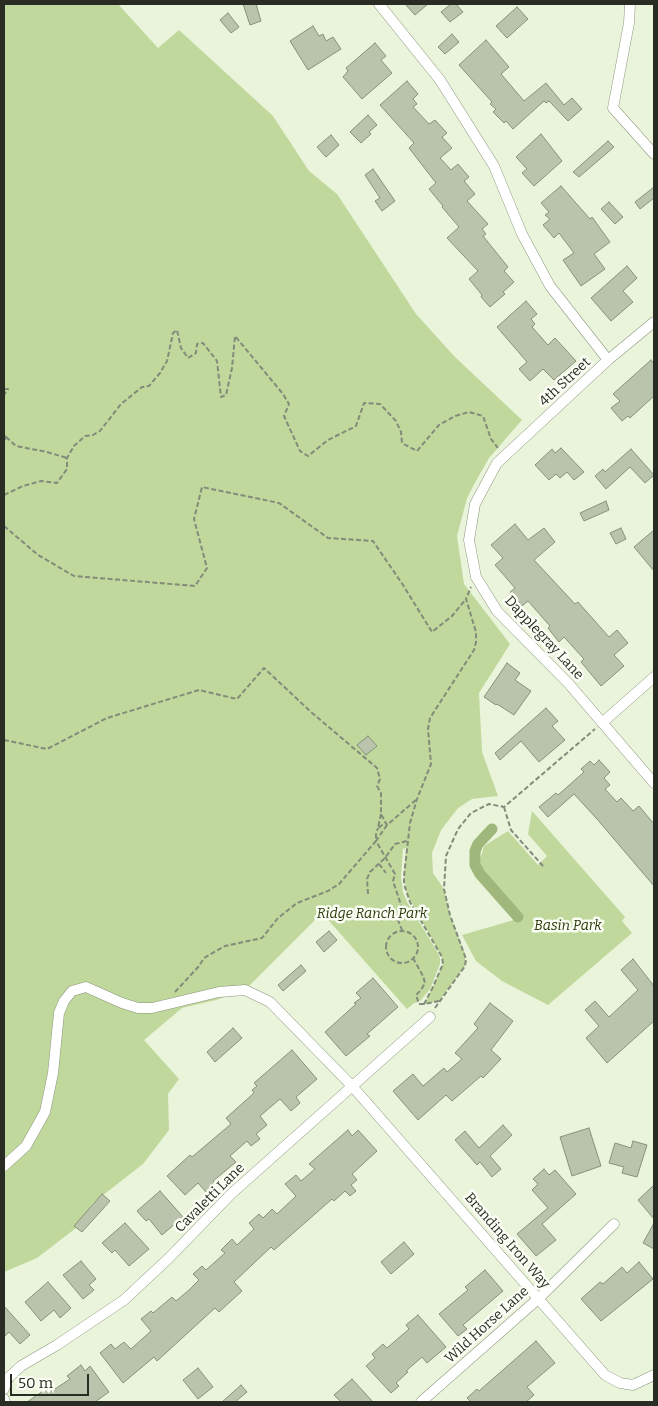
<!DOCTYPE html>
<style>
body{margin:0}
#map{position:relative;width:658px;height:1406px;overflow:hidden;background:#e9f4db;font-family:Bitter,serif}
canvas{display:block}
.frame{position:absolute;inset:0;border:5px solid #282c22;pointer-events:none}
.scale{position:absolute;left:10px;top:1374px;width:79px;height:22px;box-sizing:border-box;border:2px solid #282c22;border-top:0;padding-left:6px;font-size:15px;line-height:18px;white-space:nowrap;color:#282c22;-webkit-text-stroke:4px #fafef4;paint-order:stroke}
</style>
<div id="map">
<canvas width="658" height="1406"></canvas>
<div class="frame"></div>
<div class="scale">50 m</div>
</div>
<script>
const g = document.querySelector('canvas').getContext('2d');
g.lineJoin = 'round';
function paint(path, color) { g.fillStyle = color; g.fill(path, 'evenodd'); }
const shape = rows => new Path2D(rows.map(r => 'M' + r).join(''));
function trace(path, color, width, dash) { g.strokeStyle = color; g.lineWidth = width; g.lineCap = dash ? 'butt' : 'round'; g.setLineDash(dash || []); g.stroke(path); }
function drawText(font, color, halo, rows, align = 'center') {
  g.font = font + ' Bitter,serif'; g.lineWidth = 5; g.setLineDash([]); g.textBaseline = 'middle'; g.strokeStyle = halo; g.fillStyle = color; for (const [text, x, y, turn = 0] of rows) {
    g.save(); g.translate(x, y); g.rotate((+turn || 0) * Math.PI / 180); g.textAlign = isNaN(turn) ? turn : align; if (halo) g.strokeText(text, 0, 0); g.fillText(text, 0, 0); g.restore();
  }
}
paint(shape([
 [4,4,118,4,158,48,179,30,273,116,309,171,337,194,416,314,455,357,522,420,489,458,477,479,467,498,457,536,464,584,510,644,479,693,482,752,498,796,472,799,458,808,441,830,432,853,433,873,444,889,450,915,465,954,465,966,439,1001,424,1004,432,989,443,964,442,957,407,894,404,876,406,848,403,849,401,877,403,892,407,902,438,953,440,958,440,964,430,989,421,1000,413,1004,407,1009,322,913,245,990,216,1000,182,1008,144,1040,179,1079,168,1094,169,1130,143,1164,93,1203,76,1228,37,1258,4,1272],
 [532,811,625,917,622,921,632,933,548,1005,502,981,476,961,462,935,521,918,522,913,488,876,481,866,480,860,484,846,508,831,538,865,547,856,528,834]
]), '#c0d89c');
trace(shape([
 [492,829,478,844,475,851,475,865,480,874,518,917]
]), '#9fb77a', 11);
const building = shape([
 [243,4,256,4,261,21,250,25,243,4],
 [405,4,428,4,415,15,405,4],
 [451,4,456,4,463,12,450,22,441,12,451,4],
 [517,7,528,19,507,38,496,26,517,7],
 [228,13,239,27,231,33,220,20,228,13],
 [313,26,319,36,323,34,326,41,333,37,341,49,308,70,290,41,313,26],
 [452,34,459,42,445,54,438,47,452,34],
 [486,40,509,67,501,74,524,101,546,83,564,105,572,98,582,109,568,121,549,101,546,103,544,101,513,129,506,121,504,123,493,112,496,109,490,104,492,102,459,65,486,40],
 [375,43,386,56,381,60,392,73,362,99,343,77,348,71,346,68,375,43],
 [407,81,418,94,413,99,417,104,413,107,429,124,435,120,447,133,442,137,452,148,440,158,451,170,458,164,469,177,464,181,475,194,467,201,488,224,482,229,486,234,483,236,508,267,504,271,514,282,503,292,505,294,490,307,481,297,482,295,469,279,478,271,447,238,459,227,442,207,443,206,429,189,436,183,409,148,414,143,380,105,407,81],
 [368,115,377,125,369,132,371,134,361,143,350,132,368,115],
 [541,134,562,161,534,186,522,173,527,169,516,157,541,134],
 [331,135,339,145,326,157,317,147,331,135],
 [608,141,614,147,579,177,573,172,608,141],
 [373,169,395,201,382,211,375,201,380,198,365,175,373,169],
 [561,186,590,219,592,217,610,242,594,254,605,269,581,286,563,260,574,253,559,233,554,238,543,225,550,219,545,215,549,212,541,203,561,186],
 [654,187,654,198,640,209,635,202,654,187],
 [609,202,623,217,615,224,601,209,609,202],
 [627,266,637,278,623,291,633,302,611,321,591,298,627,266],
 [526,301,537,314,531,319,535,324,532,327,548,345,555,338,576,361,554,380,543,369,530,381,519,369,527,362,497,327,526,301],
 [651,360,654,364,654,396,630,418,628,416,622,421,611,408,620,401,613,394,651,360],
 [561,448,584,472,574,480,567,472,560,478,556,474,549,480,535,465,552,449,555,453,561,448],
 [631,449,654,475,645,483,630,467,606,489,595,476,603,469,605,472,631,449],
 [606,501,609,510,584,521,580,513,606,501],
 [515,524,528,540,544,528,555,542,534,560,575,604,578,602,609,637,617,630,628,643,614,655,624,666,601,686,581,662,584,659,564,637,559,642,548,628,550,626,528,601,522,606,510,592,515,588,495,565,503,558,491,545,515,524],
 [621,528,626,539,616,544,610,533,621,528],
 [654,530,654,571,634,547,654,530],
 [507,663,520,673,515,680,531,691,514,715,497,704,496,705,484,697,507,663],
 [546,708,558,721,552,726,565,740,539,762,521,741,500,760,495,753,546,708],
 [368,736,377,746,366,755,357,745,368,736],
 [599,760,610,772,604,778,610,785,605,789,617,802,621,798,633,811,639,806,654,824,654,886,597,819,574,794,548,817,539,807,556,793,558,795,584,772,581,769,590,761,594,765,599,760],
 [329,931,337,940,324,952,316,942,329,931],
 [633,959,654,986,654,1021,607,1063,586,1038,599,1026,585,1010,595,1001,609,1017,638,990,621,970,633,959],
 [301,965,306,971,283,991,278,985,301,965],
 [373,978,398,1007,367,1034,370,1036,346,1056,325,1032,356,1004,354,1003,361,998,356,993,373,978],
 [490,1003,513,1021,491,1050,501,1059,483,1078,481,1076,452,1101,446,1095,418,1120,393,1091,413,1074,423,1086,444,1068,447,1072,462,1059,455,1053,478,1028,474,1024,490,1003],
 [233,1028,242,1038,215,1062,207,1052,233,1028],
 [292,1050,317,1079,296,1097,300,1103,291,1111,280,1099,260,1116,267,1125,256,1134,260,1139,251,1146,247,1141,230,1156,236,1162,213,1181,216,1184,206,1192,198,1183,185,1195,167,1176,190,1155,192,1157,231,1124,226,1118,254,1093,252,1090,257,1086,254,1083,292,1050],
 [503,1125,512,1135,490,1156,501,1169,492,1177,480,1162,477,1165,455,1140,465,1131,479,1148,503,1125],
 [589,1128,601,1166,572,1176,560,1137,589,1128],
 [348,1130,352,1136,358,1130,377,1151,352,1174,357,1180,351,1185,356,1191,350,1196,345,1191,334,1201,332,1199,274,1250,271,1247,234,1282,242,1291,219,1312,215,1308,157,1361,154,1357,123,1383,100,1353,111,1344,115,1349,124,1342,131,1349,151,1331,141,1319,151,1311,153,1313,172,1297,176,1301,189,1290,199,1280,193,1274,202,1266,206,1270,225,1253,221,1250,232,1239,237,1245,254,1229,249,1223,259,1214,263,1218,272,1209,277,1214,296,1196,285,1184,296,1175,301,1181,315,1169,309,1164,348,1130],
 [633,1141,647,1145,637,1177,622,1173,624,1167,609,1163,615,1143,631,1148,633,1141],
 [544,1169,549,1175,555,1170,576,1194,542,1224,556,1240,536,1256,517,1234,548,1208,532,1190,538,1184,533,1179,544,1169],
 [654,1185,654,1219,638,1200,654,1185],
 [160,1191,183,1217,162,1235,149,1219,146,1221,137,1211,160,1191],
 [102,1194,110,1201,82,1232,74,1226,102,1194],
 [125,1223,149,1249,129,1266,115,1250,112,1253,102,1243,125,1223],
 [654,1223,654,1249,643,1243,654,1223],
 [404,1242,414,1254,391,1274,381,1262,404,1242],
 [81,1261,96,1279,89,1285,94,1290,83,1299,63,1275,81,1261],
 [639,1262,653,1279,601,1321,581,1299,600,1282,603,1284,622,1267,627,1273,639,1262],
 [485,1270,503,1291,463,1325,467,1329,458,1336,439,1314,468,1290,465,1287,485,1270],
 [48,1282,71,1308,60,1318,54,1310,41,1321,25,1302,48,1282],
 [4,1306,30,1335,20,1344,9,1332,4,1337,4,1306],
 [418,1315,446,1347,427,1363,422,1357,406,1371,408,1372,396,1383,399,1386,391,1393,366,1366,375,1358,372,1354,383,1344,387,1348,409,1329,406,1325,418,1315],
 [536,1341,555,1363,527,1387,534,1395,526,1402,471,1402,467,1398,477,1389,479,1391,536,1341],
 [81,1365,85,1371,90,1366,109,1392,95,1402,27,1402,49,1387,52,1391,70,1379,67,1376,81,1365],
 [198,1368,213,1387,198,1399,183,1380,198,1368],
 [352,1379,373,1402,341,1402,334,1395,352,1379],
 [241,1385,247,1392,235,1402,222,1402,241,1385]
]);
paint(building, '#bac4ac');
trace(building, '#87917a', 1);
const minor = shape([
 [379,4,440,80,494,166,522,234,550,286,608,360],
 [630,4,629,23,613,108,654,154],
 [654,322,608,360,497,463,475,504,469,540,476,577,497,611,569,684,654,783],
 [602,723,654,677],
 [4,1166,26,1146,45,1112,53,1073,59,1013,64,1001,72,991,86,987,122,1003,138,1008,152,1008,219,992,245,990,270,1002,352,1086,605,1375,620,1383,633,1385,654,1375],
 [4,1389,8,1378,21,1366,57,1345,124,1300,169,1258,231,1194,430,1017],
 [4,1399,5,1402],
 [421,1402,539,1298,614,1224]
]);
trace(minor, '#8c967f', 11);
trace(shape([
 [4,389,8,389,4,395],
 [4,436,6,437,4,443],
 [6,437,16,446,47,452,67,458],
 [4,495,23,486,41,481,57,483,67,469,67,458,74,446,85,436,93,435,100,431,121,404,142,387,149,386,160,373,167,361,173,333,177,330,181,348,188,358,196,353,197,344,203,343,217,361,221,397,226,395,232,368,235,336,283,394,289,404,284,416,300,451,308,456,328,440,356,426,364,403,380,404,396,421,401,432,402,443,417,451,439,425,455,416,469,412,483,416,491,439,498,448],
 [4,526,38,555,74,576,195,586,207,568,194,519,202,487,279,503,328,538,373,541,403,585,432,632,452,616,466,599],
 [4,740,47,749,107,718,199,690,237,699,264,668,311,712,377,768,380,779,377,786,381,793,381,814,387,825,417,799],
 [504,807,511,830,543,866],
 [381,814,378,828,385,823],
 [387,825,376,841,395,874,393,881,402,908,398,920,402,930],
 [379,864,386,873],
 [368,894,367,879,370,872,385,858,395,844,407,841],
 '386 947a16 16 0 1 1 32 0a16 16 0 1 1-32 0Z',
 [413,958,423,976,425,983,421,990,416,995,419,1004,424,1004],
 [175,992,199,966,204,958,225,946,262,938,278,918,297,903,328,891,339,884,376,841,376,834,378,828],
 [439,1001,424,1004,432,989,443,964,442,957,410,902,404,884,404,876,410,823,417,799,431,764,428,729,430,718,474,650,476,642,476,632,466,599,471,587],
 [435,1008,465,966,466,959,450,915,444,889,446,856,458,829,471,813,489,804,504,807,595,729]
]), '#838b7a', 2, [5, 2.5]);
trace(minor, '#fff', 10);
drawText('14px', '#282c22', '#fafef4', [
 ["4th Street",565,382,-43],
 ["Dapplegray Lane",544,638,47],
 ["Cavaletti Lane",210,1198,-45],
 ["Branding Iron Way",507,1241,49],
 ["Wild Horse Lane",487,1325,-42]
]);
drawText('italic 14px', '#2b3a0c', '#fafef4', [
 ["Ridge Ranch Park",372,914],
 ["Basin Park",568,926]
]);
</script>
